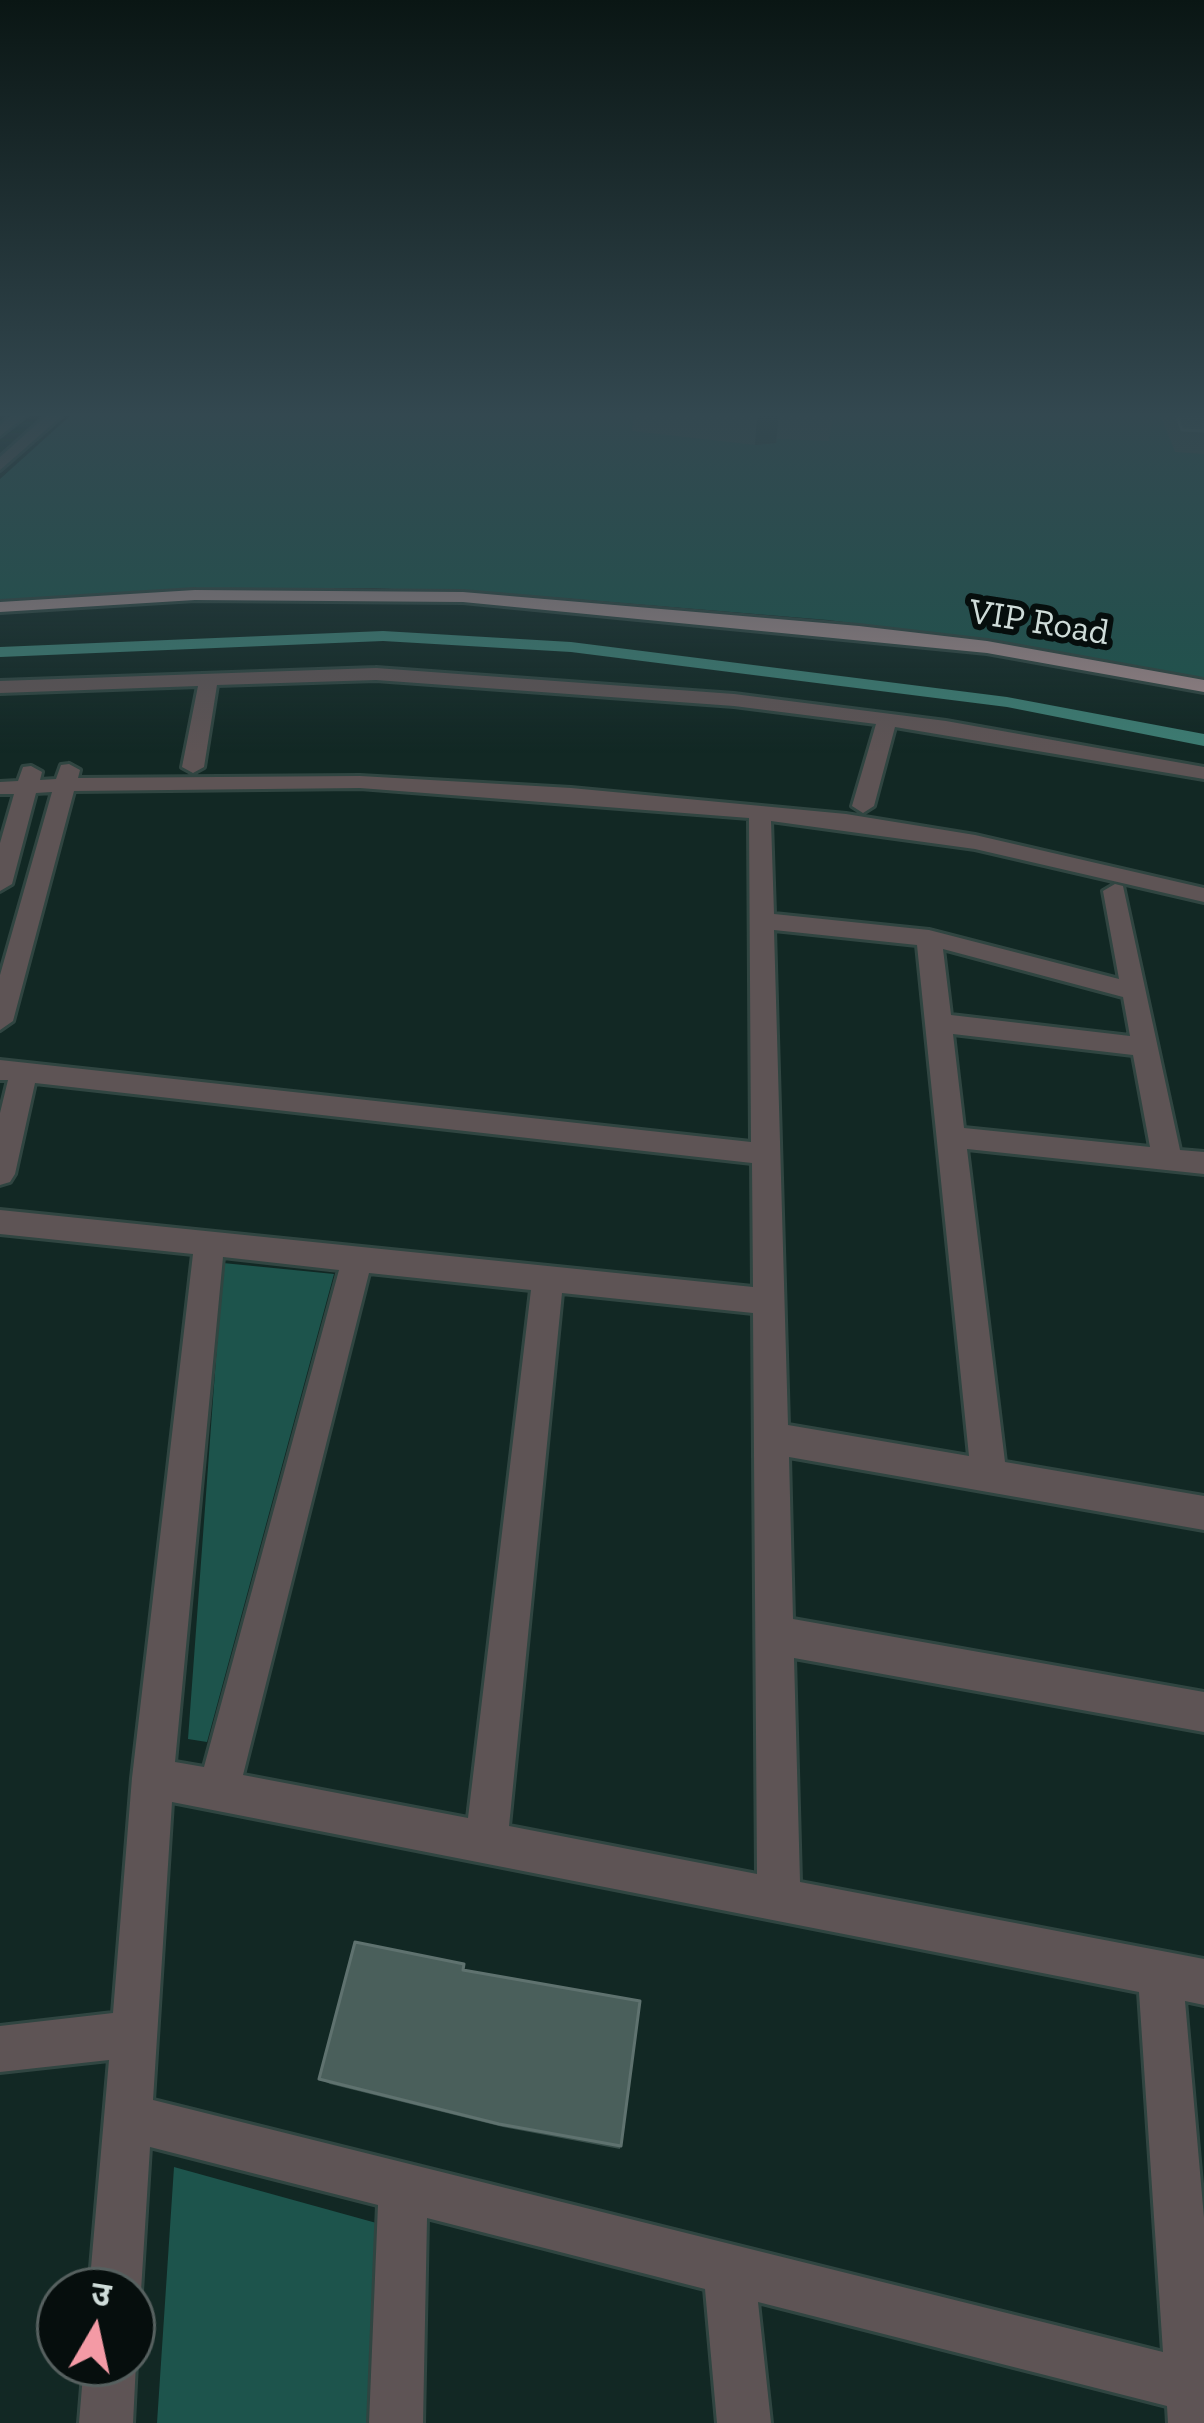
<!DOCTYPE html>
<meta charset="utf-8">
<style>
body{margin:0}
#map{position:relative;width:1204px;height:2423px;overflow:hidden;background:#122824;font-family:"Zilla Slab","Noto Sans Devanagari",serif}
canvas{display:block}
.north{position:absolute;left:36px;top:2267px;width:120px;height:120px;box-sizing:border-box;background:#060e0d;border:3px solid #56605f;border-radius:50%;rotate:9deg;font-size:33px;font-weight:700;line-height:48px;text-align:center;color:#cfdcd9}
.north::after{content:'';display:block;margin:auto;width:42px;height:54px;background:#f49aa5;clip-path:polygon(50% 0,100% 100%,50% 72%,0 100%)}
</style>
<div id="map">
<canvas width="1204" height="2423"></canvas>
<div class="north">उ</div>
</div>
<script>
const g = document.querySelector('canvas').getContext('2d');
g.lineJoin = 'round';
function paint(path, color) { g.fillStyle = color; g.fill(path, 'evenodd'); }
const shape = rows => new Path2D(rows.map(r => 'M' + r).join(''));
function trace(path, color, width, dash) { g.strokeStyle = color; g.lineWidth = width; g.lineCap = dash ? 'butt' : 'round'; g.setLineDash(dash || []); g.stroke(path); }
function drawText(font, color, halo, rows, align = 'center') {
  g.font = font + ' "Zilla Slab",serif'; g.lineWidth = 12; g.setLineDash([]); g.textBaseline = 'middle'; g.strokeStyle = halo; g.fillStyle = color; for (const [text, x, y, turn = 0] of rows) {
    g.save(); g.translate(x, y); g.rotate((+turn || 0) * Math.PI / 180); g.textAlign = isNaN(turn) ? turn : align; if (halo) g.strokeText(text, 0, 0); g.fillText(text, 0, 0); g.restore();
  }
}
paint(shape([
 [72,414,1204,414,1204,679,988,641,828,620,561,598,373,588,200,588,0,600,0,479],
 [223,1263,334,1274,207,1742,188,1739],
 [174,2167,380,2224,371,2423,157,2423]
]), '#1d544c');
paint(shape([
 [383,631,571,642,1007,697,1204,734,1204,746,1007,707,571,652,383,641,0,657,0,647,383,631]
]), '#3d7c72');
const minor = shape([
 [12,414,28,414,0,436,0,425,12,414],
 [48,414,64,414,0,470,0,457,48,414],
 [376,668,734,694,946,721,1204,767,1204,779,895,727,874,806,863,813,852,806,876,724,734,706,376,680,217,685,204,767,193,773,182,767,198,686,0,693,0,681,376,668],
 [69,764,80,770,78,778,360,776,571,788,846,814,975,835,1204,888,1204,902,975,849,771,821,774,914,929,930,1119,979,1103,891,1115,884,1123,886,1180,1150,1204,1152,1204,1174,967,1149,1005,1462,1204,1496,1204,1530,789,1457,793,1619,1204,1692,1204,1732,794,1658,800,1882,1204,1959,1204,2005,1185,2001,1204,2218,1204,2423,1168,2423,1167,2406,758,2302,771,2423,717,2423,705,2289,427,2218,423,2423,369,2423,378,2205,150,2147,141,2291,133,2309,132,2291,89,2291,109,2060,0,2072,0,2026,113,2013,132,1778,193,1254,0,1234,0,1210,753,1287,752,1163,35,1083,15,1174,10,1182,0,1185,0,1113,8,1080,0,1080,0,1060,751,1142,749,818,360,788,74,791,13,1021,0,1030,0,975,52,792,36,793,12,884,0,891,0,843,14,794,0,794,0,782,18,781,23,767,31,766,42,772,40,780,56,779,61,765,69,764],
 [774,930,917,945,969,1456,788,1425,774,930],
 [943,949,1123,997,1130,1036,951,1015,943,949],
 [953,1034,1133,1055,1150,1147,964,1128,953,1034],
 [223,1257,339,1270,204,1767,175,1762,223,1257],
 [369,1273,531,1290,468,1818,243,1775,369,1273],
 [562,1293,753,1313,757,1874,509,1826,562,1293],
 [172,1802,1139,1992,1163,2352,153,2100,172,1802],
 [132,2352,136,2363,133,2423,79,2423,84,2363,132,2363,132,2352]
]);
const major = shape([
 [195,590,463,592,859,626,987,641,1204,680,1204,692,987,653,463,602,195,600,0,612,0,602,195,590]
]);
trace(minor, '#304541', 6);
trace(major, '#304541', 6);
paint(minor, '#5e5455');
paint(major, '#998587');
paint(shape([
 [633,414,833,414,829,441,777,439,776,443,755,445,632,431],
 [1160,414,1204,414,1204,454,1175,452],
 [468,1971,640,2001,620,2149,503,2127,330,2084,320,2079]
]), '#3a504c');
paint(shape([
 [779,414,776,443,755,445,757,415]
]), '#233935');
const building = shape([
 [1176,414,1204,414,1204,431,1182,430,1176,414],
 [355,1942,464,1964,463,1970,640,2001,621,2146,499,2124,319,2079,355,1942]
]);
paint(building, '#4a5f5b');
trace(building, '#5f726f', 3);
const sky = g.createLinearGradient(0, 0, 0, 754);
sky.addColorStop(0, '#0a1614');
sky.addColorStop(0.55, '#334850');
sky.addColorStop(1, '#33485000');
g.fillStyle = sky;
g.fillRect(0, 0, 1204, 754);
drawText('36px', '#cfdcd9', '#060e0d', [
 ["VIP Road",1039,623,9]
]);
</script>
